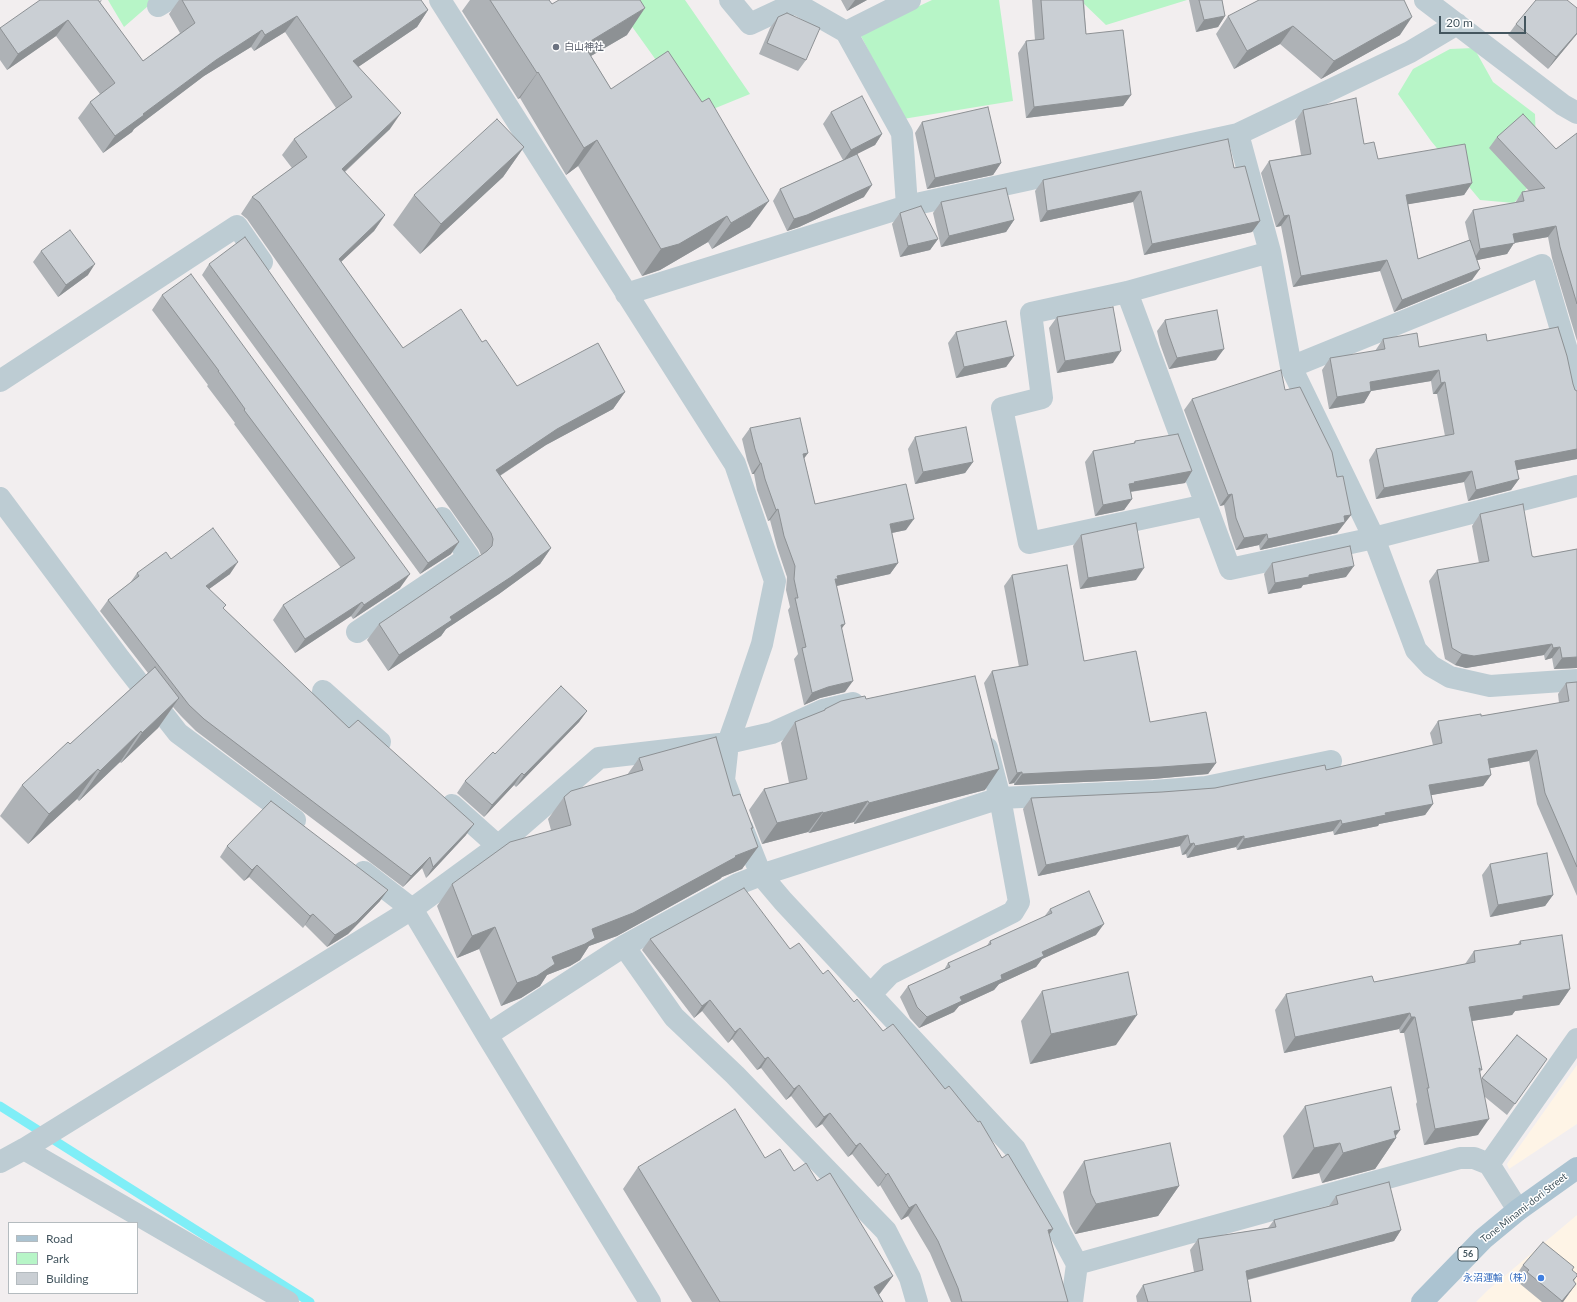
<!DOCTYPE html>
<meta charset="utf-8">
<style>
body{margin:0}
#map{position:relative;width:1577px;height:1302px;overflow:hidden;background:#f2eeef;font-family:Lato,sans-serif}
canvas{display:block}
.legend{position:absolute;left:8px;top:1222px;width:130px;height:72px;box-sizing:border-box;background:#fff;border:1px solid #b4bbbf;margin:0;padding:5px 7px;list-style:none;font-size:12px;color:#44565f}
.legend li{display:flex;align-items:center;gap:8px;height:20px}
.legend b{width:20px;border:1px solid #b4bbbf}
.scale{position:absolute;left:1439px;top:16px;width:87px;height:18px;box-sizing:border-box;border:2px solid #44565f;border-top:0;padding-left:5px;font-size:12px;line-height:14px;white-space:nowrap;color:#44565f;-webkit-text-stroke:3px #fff;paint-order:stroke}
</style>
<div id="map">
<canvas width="1577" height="1302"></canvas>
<ul class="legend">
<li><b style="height:5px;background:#abc3d1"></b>Road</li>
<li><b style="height:11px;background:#b7f5c7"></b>Park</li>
<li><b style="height:11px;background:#cacfd4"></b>Building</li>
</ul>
<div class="scale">20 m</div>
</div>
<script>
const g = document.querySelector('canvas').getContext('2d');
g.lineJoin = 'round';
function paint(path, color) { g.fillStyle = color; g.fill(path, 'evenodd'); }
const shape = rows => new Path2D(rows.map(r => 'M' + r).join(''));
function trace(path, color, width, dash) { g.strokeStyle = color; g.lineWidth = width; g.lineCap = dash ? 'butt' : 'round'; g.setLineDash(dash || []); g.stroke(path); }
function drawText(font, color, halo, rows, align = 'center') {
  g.font = font + ' Lato,"Noto Sans JP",sans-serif'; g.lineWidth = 3; g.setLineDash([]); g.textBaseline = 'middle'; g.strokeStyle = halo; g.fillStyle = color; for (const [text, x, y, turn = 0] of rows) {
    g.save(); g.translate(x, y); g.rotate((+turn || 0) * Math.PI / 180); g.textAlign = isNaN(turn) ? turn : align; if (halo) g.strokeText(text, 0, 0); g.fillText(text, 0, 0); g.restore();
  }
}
paint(shape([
 [1577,1065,1577,1124,1509,1169,1507,1164],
 [1577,1215,1577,1302,1476,1302,1488,1290]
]), '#fef4e6');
paint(shape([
 [108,0,155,0,124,27],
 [613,0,685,0,750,94,696,116],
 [932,0,999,0,1013,101,903,119,860,34],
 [1080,0,1187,0,1106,25],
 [1474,48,1493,82,1535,114,1537,177,1514,203,1480,200,1431,141,1398,94,1413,69,1450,49]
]), '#b7f5c7');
trace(shape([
 [0,1106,310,1302]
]), '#7feef7', 9);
trace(shape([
 [440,0,735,464,775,581,762,644,739,712,728,743,724,780,730,796],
 [730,0,750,24,795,3,846,32,910,0],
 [1425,0,1563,105,1577,113],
 [158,6,168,0],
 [846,32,902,133,907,206],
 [1238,134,1270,252,1291,367,1374,538,1416,650,1431,666,1450,677,1490,686,1577,680],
 [1127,292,1230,569,1374,538,1577,486],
 [626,294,907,206,1238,134,1410,52,1457,24],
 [1291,367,1542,265,1571,364,1577,393],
 [0,381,237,226,262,262],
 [0,498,120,659,178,733,295,820],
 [1206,505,1029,543,1002,408,1042,398,1031,313,1127,292,1270,252],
 [357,632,469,557,442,518],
 [323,691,380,742],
 [452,805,498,846],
 [742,827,761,875,783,901,1015,1149,1077,1264,1072,1302],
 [364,872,412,909,487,1035,650,1302],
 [624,946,674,1017,735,1075,886,1231,910,1278,917,1302],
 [871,994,890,974,1013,912,1019,902,1000,798,987,748],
 [487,1035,624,946,738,884,761,875,1000,798,1154,791,1206,787,1331,761],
 [24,1149,288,1302],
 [0,1162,24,1149,412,909,498,846,599,758,728,743,772,733,823,710,853,703],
 [1518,1210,1489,1164,1577,1039],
 [1077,1264,1460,1158,1474,1158,1489,1164]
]), '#bdccd3', 22);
trace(shape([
 [1422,1302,1483,1239,1518,1210,1577,1168]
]), '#abc3d1', 22);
paint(shape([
 [102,0,100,3,143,61,180,33,169,14,179,0,421,0,428,10,417,27,358,67,390,129,345,172,385,215,374,231,341,262,403,348,482,342,517,386,625,392,613,409,546,445,500,476,551,548,540,564,499,594,446,629,441,636,388,671,367,640,379,624,481,555,479,550,247,219,241,214,252,197,292,168,282,155,294,139,336,108,285,32,254,51,251,47,204,76,134,129,132,132,103,153,78,118,90,102,100,94,56,36,7,70,0,60,0,28],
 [470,0,549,0,552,4,627,35,591,56,611,89,750,227,712,249,708,242,660,270,642,276,578,166,566,175,520,98,518,99,462,11],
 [841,0,867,0,847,11],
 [1032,0,1084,0,1086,34,1131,95,1123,106,1026,118,1018,53,1026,41,1035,40],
 [1189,0,1222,0,1225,16,1218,27,1196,32],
 [1228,16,1400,35,1321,79,1280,44,1234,69,1216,34],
 [778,17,806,60,798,71,759,54,770,28],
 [1516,24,1577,34,1548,69,1508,35],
 [1303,110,1364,144,1378,159,1472,183,1464,195,1408,204,1418,259,1469,240,1465,222,1473,210,1515,203,1522,192,1529,191,1489,148,1497,137,1556,149,1577,133,1577,341,1552,258,1548,237,1514,243,1507,254,1477,260,1472,280,1394,312,1380,271,1293,287,1281,226,1276,227,1261,173,1269,161,1301,155,1295,121],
 [831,112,882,134,875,145,857,154,864,197,799,227,787,231,773,201,780,189,843,160,823,124],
 [922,122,1001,163,993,175,927,189,915,133],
 [524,147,503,177,420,254,393,225,414,195],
 [1234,168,1260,221,1252,232,1144,255,1133,202,1040,222,1035,191,1043,180],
 [941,202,1014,220,1006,232,941,247,933,213],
 [900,213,938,239,930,250,900,257,892,224],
 [41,251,88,275,58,297,33,262],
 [209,264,451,554,420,574,202,275],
 [162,295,400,588,353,619,351,616,295,653,273,620,283,605,341,568,234,424,235,423,207,386,208,385,152,310],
 [1057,317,1113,363,1057,373,1049,328],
 [1165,320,1216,360,1169,369,1160,344,1157,331],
 [956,332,1014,356,1006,367,956,378,948,343],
 [1383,339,1419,347,1487,341,1573,384,1575,390,1577,391,1577,459,1517,470,1519,479,1511,490,1468,501,1464,482,1376,499,1369,460,1376,449,1445,436,1437,394,1433,394,1431,381,1371,391,1364,403,1329,409,1322,370,1330,358,1375,351],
 [1192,399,1337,477,1351,515,1337,533,1260,550,1259,545,1236,550,1229,529,1224,505,1220,506,1184,410],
 [750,428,808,453,804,458,815,504,906,530,892,533,898,563,890,574,836,586,842,629,845,692,820,698,804,705,794,659,798,654,788,610,790,607,786,590,787,577,777,547,770,520,768,521,757,490,754,474,752,474,747,460,742,439],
 [915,437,973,462,965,473,915,484,908,449],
 [1135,441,1192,471,1185,483,1131,492,1132,499,1124,510,1095,516,1085,462,1093,451,1133,444],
 [1480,514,1532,556,1534,557,1577,549,1577,668,1554,669,1552,658,1545,660,1544,655,1466,668,1455,665,1445,659,1429,581,1437,570,1479,563,1472,526],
 [1081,535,1136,580,1080,589,1073,546],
 [171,559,230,574,209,589,224,609,349,728,466,835,426,878,422,868,403,887,196,731,181,716,173,707,158,728,121,763,120,762,79,801,77,799,28,844,0,816,22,785,70,744,148,673,100,611,108,600,130,583,137,573],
 [1272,563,1346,577,1303,585,1301,588,1268,594,1264,574],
 [1012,575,1084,661,1150,722,1216,763,1208,774,1153,779,1014,785,1014,783,1009,784,984,683,992,671,1019,667,1004,586],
 [1577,682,1577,896,1537,804,1529,761,1490,768,1491,775,1483,786,1431,795,1433,804,1425,815,1379,824,1378,826,1334,835,1333,831,1237,850,1236,847,1187,858,1186,854,1182,855,1180,846,1038,876,1023,809,1031,798,1162,792,1215,788,1326,770,1433,745,1430,733,1438,721,1481,716,1559,703,1558,694,1566,683],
 [866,699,985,790,854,824,854,822,809,833,808,832,762,844,749,810,764,789,789,783,781,743,795,722,824,711,825,709],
 [587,711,579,722,516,787,514,785,484,817,457,793,465,781,495,754],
 [639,758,733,796,753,828,751,830,758,847,742,869,722,877,720,879,617,936,589,946,580,960,570,966,547,975,540,986,521,998,501,1006,479,949,457,958,437,906,452,884,551,830,548,819,564,797,627,775],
 [227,846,380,901,348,934,327,947,305,925,303,928,249,877,244,881,220,857],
 [1490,864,1553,895,1545,906,1490,917,1482,875],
 [1050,909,1096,935,1042,959,1036,967,999,984,994,990,959,1006,954,1012,919,1028,910,1018,900,997,908,986,944,970,948,963,986,947,990,941,1044,917],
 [650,939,790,949,823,974,854,1002,883,1031,945,1089,1002,1158,1053,1229,1049,1235,1068,1302,951,1302,930,1253,908,1216,901,1220,880,1185,878,1187,852,1154,848,1157,822,1124,816,1128,791,1096,786,1100,761,1068,757,1070,732,1039,728,1043,702,1011,694,1018,642,950],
 [1520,941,1570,989,1559,1005,1515,1011,1512,1015,1472,1021,1482,1070,1480,1072,1481,1079,1517,1035,1547,1059,1507,1115,1485,1097,1478,1135,1424,1145,1416,1104,1417,1102,1404,1033,1400,1033,1399,1029,1284,1053,1275,1010,1286,994,1374,982,1465,964,1474,951,1517,945],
 [1042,991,1116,1045,1030,1064,1021,1021],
 [1305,1106,1400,1130,1396,1136,1396,1138,1375,1169,1322,1183,1319,1173,1292,1179,1283,1136],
 [765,1158,817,1181,893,1276,879,1295,883,1302,692,1302,623,1189,638,1167],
 [1084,1161,1179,1186,1158,1216,1075,1234,1070,1224,1063,1192],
 [1336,1196,1401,1230,1394,1241,1248,1280,1251,1302,1137,1302,1136,1296,1143,1285,1194,1272,1190,1250,1198,1239,1268,1228,1274,1220,1329,1206],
 [1523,1265,1572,1270,1577,1276,1574,1281,1576,1284,1563,1302,1542,1302,1519,1283,1521,1281,1515,1277]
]), '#aeb2b6');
paint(shape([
 [855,0,867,0,847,11],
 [645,8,627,35,565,71,584,45],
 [428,10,417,27,342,78,353,61],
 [297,16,285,32,254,51,265,35],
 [1225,16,1218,27,1196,32,1204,20],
 [1412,17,1400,35,1321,79,1334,61],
 [68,20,56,36,7,70,18,54],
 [1293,26,1280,44,1234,69,1247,51],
 [262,30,251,47,204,76,134,129,132,132,103,153,115,136,143,114,216,60],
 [1577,33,1577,34,1548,69,1556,57],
 [538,72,520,98,518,99,537,73],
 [1131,95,1123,106,1026,118,1034,107],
 [401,113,390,129,330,185,342,169],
 [882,134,875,145,843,161,851,150],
 [597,140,578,166,566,175,584,148],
 [524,147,503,177,420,254,441,224],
 [1001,163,993,175,927,189,935,178],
 [1472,183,1464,195,1398,206,1406,195],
 [872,185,864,197,799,227,787,231,794,219],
 [1141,191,1133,202,1040,222,1047,211],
 [769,201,750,227,712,249,731,223],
 [385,215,374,231,327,275,339,259],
 [1289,215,1281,226,1276,227,1284,216],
 [727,216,708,242,660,270,642,276,661,249],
 [1014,220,1006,232,941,247,949,236],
 [1260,221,1252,232,1144,255,1152,244],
 [1556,226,1548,237,1514,243,1507,254,1473,261,1480,249,1513,234],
 [938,239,930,250,900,257,908,246],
 [1387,260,1380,271,1293,287,1301,276],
 [95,264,88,275,58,297,66,285],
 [1480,269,1472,280,1394,312,1402,300],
 [1224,349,1216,360,1169,369,1177,358],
 [1121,351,1113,363,1057,373,1065,361],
 [1014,356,1006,367,956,378,964,367],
 [1439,370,1431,381,1371,391,1364,403,1329,409,1337,397,1370,382],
 [1445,382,1437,394,1433,394,1441,383],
 [625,392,613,409,546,445,484,486,496,470,557,429],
 [1577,449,1577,459,1507,472,1515,461],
 [808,453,800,464,803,454],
 [973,462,965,473,915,484,923,472],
 [760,463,761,463,754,474,752,474],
 [1192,471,1185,483,1128,492,1129,484,1134,482],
 [1472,471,1464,482,1376,499,1384,488],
 [1519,479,1511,490,1468,501,1476,490],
 [1232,494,1224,505,1220,506,1228,495],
 [1132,499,1124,510,1095,516,1103,505],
 [778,509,770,520,768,521,776,510],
 [1351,515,1337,533,1260,550,1268,539,1344,516],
 [914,519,906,530,882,535,890,524],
 [1267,534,1259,545,1236,550,1244,538],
 [459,542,451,554,420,574,428,563],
 [551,548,540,564,499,594,446,629,441,636,388,671,399,655,450,617],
 [238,562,230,574,198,597,206,586],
 [898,563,890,574,832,587,830,590,837,576],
 [1354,566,1346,577,1303,585,1301,588,1268,594,1275,583,1309,575],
 [1144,568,1136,580,1080,589,1088,578],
 [410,574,400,588,353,619,364,605],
 [362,602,351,616,295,653,305,639],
 [845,624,837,635,841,625],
 [1552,644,1544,655,1466,668,1455,665,1462,654],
 [1560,647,1552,658,1545,660,1553,648],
 [1577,657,1577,668,1554,669,1562,658],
 [853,681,845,692,820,698,804,705,812,693,828,687],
 [179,698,158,728,121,763,142,733],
 [587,711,579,722,516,787,524,775],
 [141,731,120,762,79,801,100,771],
 [1537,750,1529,761,1480,770,1488,759],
 [1216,763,1208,774,1153,779,1014,785,1022,774],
 [98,769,77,799,28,844,49,814],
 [999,769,985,790,854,824,869,803],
 [1022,772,1014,783,1009,784,1017,773],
 [522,773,514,785,484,817,492,805],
 [1491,775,1483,786,1421,797,1429,785],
 [868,801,854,822,809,833,823,813],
 [1433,804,1425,815,1379,824,1378,826,1334,835,1342,824,1385,813],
 [823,812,808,832,762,844,777,823],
 [1341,820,1333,831,1237,850,1244,839],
 [474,824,466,835,426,878,433,867],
 [1188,835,1180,846,1038,876,1046,865],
 [1244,836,1236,847,1187,858,1195,846],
 [1194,843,1186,854,1182,855,1190,844],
 [758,847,742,869,722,877,720,879,617,936,589,946,580,960,570,966,547,975,540,986,521,998,501,1006,517,983,552,957,592,929,735,856],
 [430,857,422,868,403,887,411,876],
 [257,865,249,877,244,881,252,870],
 [388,890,380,901,348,934,327,947,335,935],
 [1553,895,1545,906,1490,917,1498,905],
 [313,914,305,925,303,928,310,916],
 [1104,924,1096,935,1042,959,1036,967,999,984,994,990,959,1006,954,1012,919,1028,927,1017,960,997,1001,975,1042,952],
 [495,927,479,949,457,958,472,936],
 [1570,989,1559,1005,1515,1011,1512,1015,1458,1023,1469,1007,1523,996],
 [710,1000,702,1011,694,1018,702,1006],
 [1410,1013,1399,1029,1284,1053,1295,1037],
 [1137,1015,1116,1045,1030,1064,1051,1034],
 [1411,1017,1415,1017,1404,1033,1400,1033],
 [740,1028,732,1039,728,1043,735,1032],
 [768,1057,761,1068,757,1070,765,1059],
 [799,1085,791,1096,786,1100,794,1089],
 [830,1113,822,1124,816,1128,824,1117],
 [1489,1119,1478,1135,1424,1145,1435,1129],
 [1400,1130,1393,1139,1396,1138,1375,1169,1322,1183,1343,1153,1394,1131],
 [860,1143,852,1154,848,1157,856,1146],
 [1340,1143,1319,1173,1292,1179,1314,1148],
 [888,1173,880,1185,878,1187,886,1175],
 [1179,1186,1158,1216,1075,1234,1096,1204],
 [916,1204,908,1216,901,1220,909,1208],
 [1053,1229,1045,1240,1048,1230],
 [1401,1230,1394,1241,1238,1282,1246,1271],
 [893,1276,877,1297,874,1287],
 [1576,1284,1568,1295,1563,1302,1561,1302]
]), '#8d9194');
const building = shape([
 [40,0,98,0,143,61,195,23,182,0,421,0,428,10,353,61,401,113,342,169,385,215,339,259,403,348,461,309,482,342,486,340,517,386,598,343,625,392,557,429,496,470,551,548,511,577,450,617,452,620,399,655,379,624,487,551,492,546,493,539,491,533,259,202,252,197,307,157,294,139,352,97,297,16,265,35,262,30,216,60,143,114,144,115,115,136,90,102,115,83,68,20,18,54,0,28,40,0],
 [490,0,549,0,552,4,559,0,640,0,645,8,584,45,611,89,668,51,702,102,709,98,769,201,731,223,727,216,679,244,661,249,597,140,584,148,538,72,537,73,490,0],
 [1041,0,1083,0,1086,34,1123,30,1131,95,1034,107,1026,41,1044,39,1041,0],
 [1199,0,1222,0,1225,16,1204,20,1199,0],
 [1259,0,1404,0,1412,17,1334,61,1293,26,1247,51,1228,16,1259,0],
 [1536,0,1567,0,1577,8,1577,33,1556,57,1516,24,1536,0],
 [787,13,820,28,806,60,767,43,778,17,787,13],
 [862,96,882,134,851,150,831,112,862,96],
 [1356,98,1364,144,1374,142,1378,159,1465,144,1472,183,1406,195,1418,259,1470,240,1480,269,1402,300,1387,260,1301,276,1289,215,1284,216,1269,161,1311,154,1303,110,1356,98],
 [988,107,1001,163,935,178,922,122,988,107],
 [1523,114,1556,149,1577,133,1577,304,1560,247,1556,226,1513,234,1515,243,1480,249,1473,210,1524,201,1522,192,1545,188,1497,137,1523,114],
 [497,119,524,147,441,224,414,195,497,119],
 [1228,139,1234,168,1245,166,1260,221,1152,244,1141,191,1047,211,1043,180,1228,139],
 [857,154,872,185,807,215,794,219,780,189,857,154],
 [1006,188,1014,220,949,236,941,202,1006,188],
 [921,206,938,239,908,246,900,213,921,206],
 [70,230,95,264,66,285,41,251,70,230],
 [245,237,459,542,428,563,209,264,245,237],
 [191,274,410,574,364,605,362,602,305,639,283,605,355,558,244,410,245,409,218,371,219,371,162,295,191,274],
 [1113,307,1121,351,1065,361,1057,317,1113,307],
 [1217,310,1224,349,1177,358,1168,333,1165,320,1217,310],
 [1006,321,1014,356,964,367,956,332,1006,321],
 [1558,327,1567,356,1573,384,1575,390,1577,391,1577,449,1515,461,1519,479,1476,490,1472,471,1384,488,1376,449,1454,434,1445,382,1441,383,1439,370,1370,382,1371,391,1337,397,1330,358,1385,349,1383,339,1417,333,1419,347,1486,334,1487,341,1558,327],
 [1281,370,1285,390,1300,387,1332,452,1337,477,1343,476,1351,515,1344,516,1345,522,1268,539,1267,534,1244,538,1236,518,1232,494,1228,495,1192,399,1281,370],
 [800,418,808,453,803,454,815,504,906,484,914,519,890,524,898,563,837,576,838,579,835,579,845,624,841,625,853,681,828,687,812,693,802,648,806,647,795,598,798,598,794,579,795,566,784,536,778,509,776,510,765,479,761,463,760,463,755,449,750,428,800,418],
 [966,427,973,462,923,472,915,437,966,427],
 [1178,434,1192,471,1134,482,1135,483,1129,484,1132,499,1103,505,1093,451,1135,443,1135,441,1178,434],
 [1523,504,1532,556,1534,557,1577,549,1577,657,1562,658,1560,647,1553,648,1552,644,1474,656,1462,654,1452,648,1437,570,1489,561,1480,514,1523,504],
 [1136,523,1144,568,1088,578,1081,535,1136,523],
 [213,528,238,562,206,586,226,605,223,608,349,728,358,720,474,824,433,867,430,857,411,876,204,719,189,705,108,600,139,576,137,573,166,552,171,559,213,528],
 [1350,546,1354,566,1309,575,1309,577,1275,583,1272,563,1350,546],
 [1067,565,1084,661,1136,651,1150,722,1206,712,1216,763,1161,767,1022,774,1022,772,1017,773,992,671,1028,665,1012,575,1067,565],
 [155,667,179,698,142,733,141,731,100,771,98,769,49,814,22,785,68,742,70,744,155,667],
 [975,676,999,769,869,803,868,801,823,813,823,812,777,823,764,789,807,779,795,722,825,710,825,709,841,701,865,696,866,699,975,676],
 [1577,682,1577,867,1545,793,1537,750,1488,759,1491,775,1429,785,1433,804,1385,813,1386,815,1342,824,1341,820,1244,839,1244,836,1195,846,1194,843,1190,844,1188,835,1046,865,1031,798,1162,792,1215,788,1325,765,1326,770,1442,743,1438,721,1481,714,1481,716,1569,701,1566,683,1577,682],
 [561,686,587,711,524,775,522,773,492,805,465,781,493,752,495,754,561,686],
 [716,737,733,796,740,794,753,828,751,828,758,847,735,856,736,857,633,913,592,929,595,938,585,944,552,957,555,964,537,976,517,983,495,927,472,936,452,884,510,842,571,825,564,797,571,791,643,770,639,758,716,737],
 [271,801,388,890,356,922,335,935,313,914,310,916,257,865,252,870,227,846,271,801],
 [1547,853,1553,895,1498,905,1490,864,1547,853],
 [744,888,790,949,799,943,823,974,828,970,854,1002,857,999,883,1031,893,1024,945,1089,949,1086,978,1122,980,1121,1002,1158,1008,1154,1053,1229,1048,1230,1068,1302,962,1302,958,1288,938,1241,916,1204,909,1208,888,1173,886,1175,860,1143,856,1146,830,1113,824,1117,799,1085,794,1089,768,1057,765,1059,740,1028,735,1032,710,1000,702,1006,650,939,744,888],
 [1089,891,1104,924,1042,952,1044,956,1001,975,1002,979,960,997,962,1001,927,1017,917,1007,908,986,950,967,948,963,991,944,990,941,1052,913,1050,909,1089,891],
 [1562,935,1570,989,1523,996,1523,999,1469,1007,1482,1070,1479,1068,1489,1119,1435,1129,1427,1088,1429,1088,1415,1017,1411,1017,1410,1013,1295,1037,1286,994,1372,976,1374,982,1475,962,1474,951,1521,944,1520,941,1562,935],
 [1128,972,1137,1015,1051,1034,1042,991,1128,972],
 [1517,1035,1547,1059,1515,1104,1482,1078,1517,1035],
 [1391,1087,1400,1130,1394,1131,1396,1138,1343,1153,1340,1143,1314,1148,1305,1106,1391,1087],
 [735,1109,765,1158,780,1149,794,1171,806,1163,817,1181,830,1173,893,1276,874,1287,883,1302,720,1302,638,1167,735,1109],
 [1170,1143,1179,1186,1096,1204,1091,1194,1084,1161,1170,1143],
 [1389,1182,1401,1230,1246,1271,1251,1302,1148,1302,1143,1285,1203,1270,1198,1239,1276,1227,1274,1220,1338,1204,1336,1196,1389,1182],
 [1543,1242,1574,1267,1572,1270,1577,1274,1577,1276,1573,1280,1576,1284,1562,1301,1527,1272,1529,1270,1523,1265,1543,1242]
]);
paint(building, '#cacfd4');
trace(building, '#8d9194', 1);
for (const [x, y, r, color] of [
 [556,47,4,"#6b7280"],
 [1541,1278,4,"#3f7fe0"]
]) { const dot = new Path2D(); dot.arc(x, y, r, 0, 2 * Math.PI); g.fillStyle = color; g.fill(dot); trace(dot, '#fff', 1.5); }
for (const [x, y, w] of [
 [1468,1254,20]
]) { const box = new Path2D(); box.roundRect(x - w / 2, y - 7, w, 14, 3); g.fillStyle = '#fff'; g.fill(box); trace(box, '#44565f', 1); }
drawText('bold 9px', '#44565f', null, [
 ["56",1468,1254]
]);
drawText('10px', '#5b616d', '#fff', [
 ["白山神社",564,47]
], 'left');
drawText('10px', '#44565f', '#fff', [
 ["Tone Minami-dori Street",1524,1208,-38]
]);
drawText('10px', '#366cbe', '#fff', [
 ["永沼運輸（株）",1533,1278]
], 'right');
</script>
